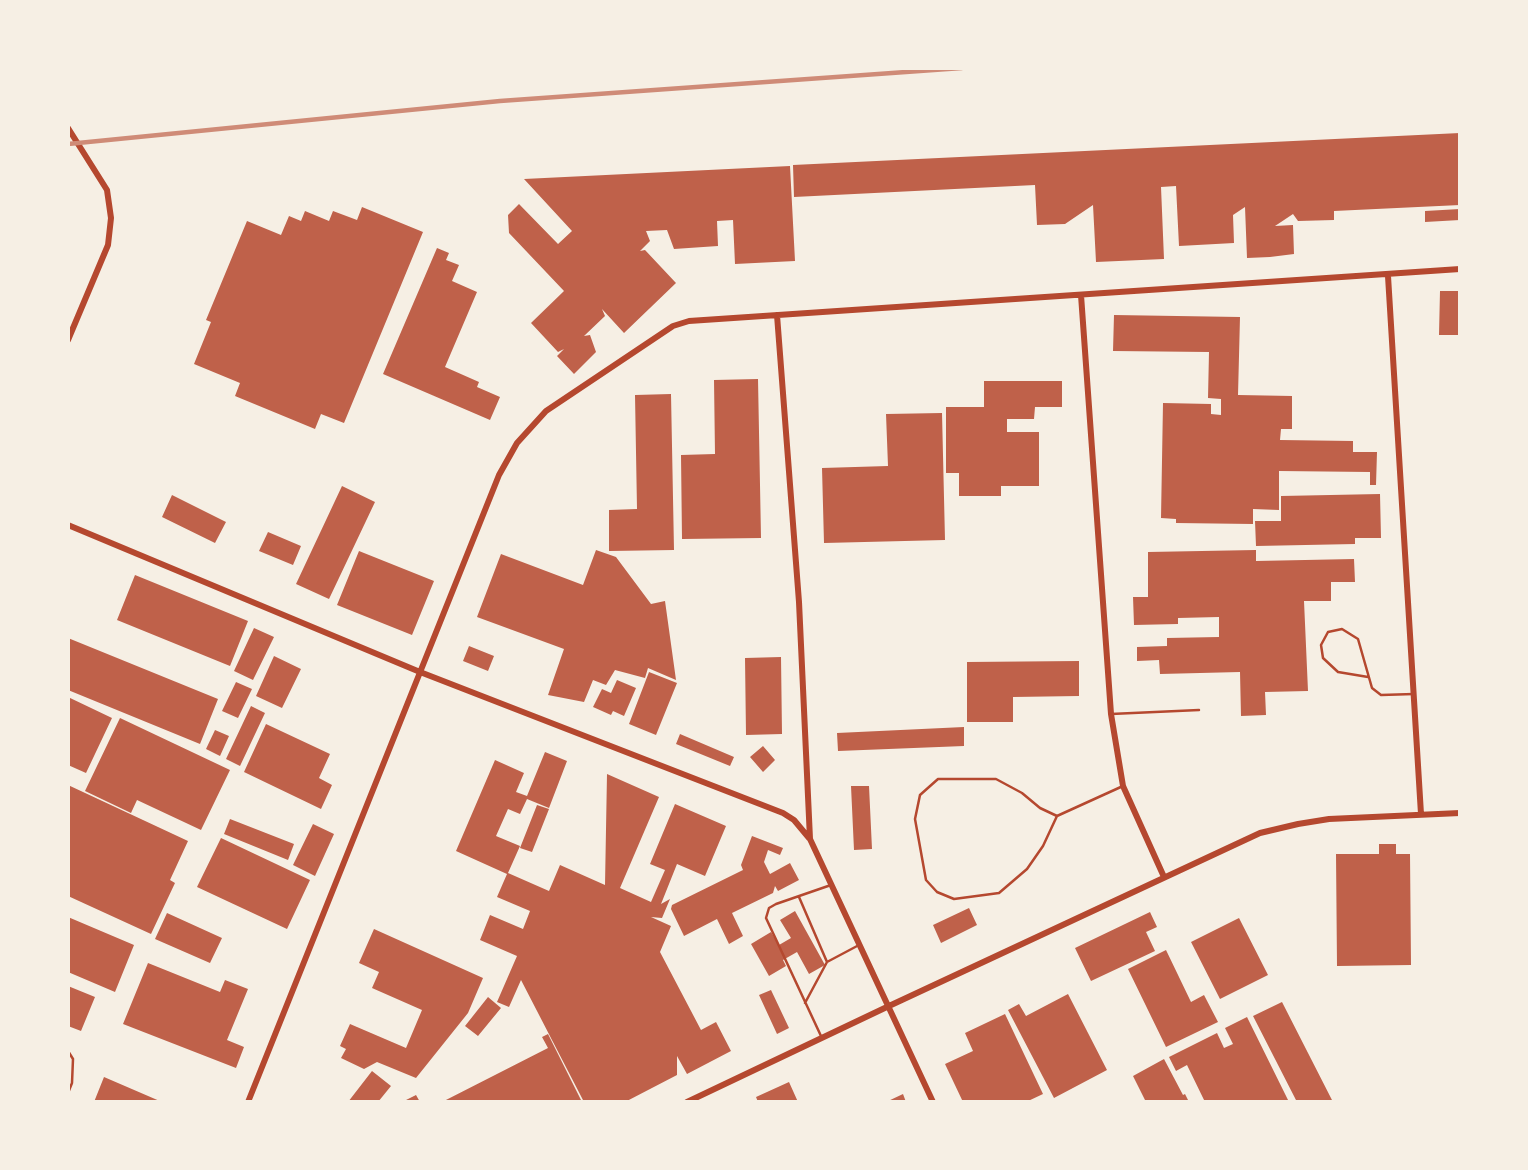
<!DOCTYPE html>
<style>
body{margin:0}
#map{position:relative;width:1528px;height:1170px;overflow:hidden;background:#f6efe4;font-family:Rubik,sans-serif}
canvas{display:block}
.frame{position:absolute;inset:0;border:70px solid #f6efe4;pointer-events:none}
</style>
<div id="map">
<canvas width="1528" height="1170"></canvas>
<div class="frame"></div>
</div>
<script>
const g = document.querySelector('canvas').getContext('2d');
g.lineJoin = 'round';
function paint(path, color) { g.fillStyle = color; g.fill(path, 'evenodd'); }
const shape = rows => new Path2D(rows.map(r => 'M' + r).join(''));
function trace(path, color, width, dash) { g.strokeStyle = color; g.lineWidth = width; g.lineCap = dash ? 'butt' : 'round'; g.setLineDash(dash || []); g.stroke(path); }
paint(shape([
 [1460,133,1460,205,1334,211,1334,220,1298,221,1293,214,1275,226,1293,225,1294,254,1270,257,1247,258,1245,207,1233,215,1234,243,1179,246,1176,186,1161,187,1164,259,1096,262,1093,205,1065,224,1037,225,1035,185,794,197,793,165],
 [790,166,795,261,735,264,733,220,717,221,718,246,674,249,667,230,646,231,650,241,640,251,645,250,676,283,624,333,602,309,605,316,584,336,590,335,596,352,574,374,557,356,564,349,558,352,531,323,564,291,509,233,508,215,519,204,558,244,572,231,524,179],
 [362,207,423,232,344,423,321,414,315,429,235,396,240,383,194,364,211,322,206,320,247,221,281,235,289,216,301,221,305,211,329,221,333,211,357,220],
 [1460,209,1460,220,1425,222,1425,211],
 [437,248,449,253,446,260,459,265,452,281,477,292,445,367,479,382,477,387,500,397,490,420,383,374],
 [1440,291,1460,291,1460,335,1439,335],
 [1114,315,1240,317,1238,395,1292,396,1292,429,1281,429,1280,440,1353,441,1353,452,1377,452,1376,485,1370,485,1370,472,1279,471,1279,510,1253,509,1253,524,1176,523,1176,519,1161,518,1163,403,1211,404,1211,414,1221,415,1221,399,1208,398,1209,352,1113,351],
 [758,379,761,538,682,539,681,455,715,454,714,380],
 [984,381,1062,381,1062,407,1035,407,1034,419,1007,419,1007,432,1039,432,1039,486,1001,486,1001,496,959,496,959,473,946,473,946,407,984,407],
 [671,394,674,550,609,551,609,510,637,509,635,395],
 [942,413,945,540,824,543,822,468,888,466,886,414],
 [342,486,375,502,329,599,296,584],
 [1380,494,1381,538,1355,538,1355,544,1256,546,1255,521,1281,521,1281,496],
 [172,495,226,522,215,543,162,517],
 [268,532,301,546,293,565,259,551],
 [596,550,616,557,651,604,665,601,676,680,648,668,645,678,615,670,606,685,593,680,584,702,548,695,564,649,477,617,501,554,583,585],
 [1256,550,1256,561,1354,559,1355,582,1331,582,1331,601,1304,601,1308,691,1265,692,1266,715,1241,716,1240,672,1160,674,1159,660,1137,661,1137,647,1167,646,1167,638,1219,637,1219,617,1178,618,1178,624,1134,625,1133,597,1148,597,1148,552],
 [359,551,434,581,412,635,337,605],
 [135,575,248,621,230,666,117,620],
 [254,628,274,637,253,680,234,671],
 [68,638,218,699,200,744,68,690],
 [469,646,494,656,488,671,463,661],
 [274,656,301,669,282,708,256,696],
 [781,657,782,734,746,735,745,658],
 [1079,661,1079,696,1013,697,1013,722,967,722,967,662],
 [649,672,677,683,656,735,629,724],
 [617,680,636,688,624,716,613,711,611,715,593,707,602,689,611,693],
 [236,682,252,689,238,718,222,711],
 [68,697,112,718,86,773,68,765],
 [251,706,265,713,240,766,226,759],
 [120,718,230,770,201,830,137,800,131,813,85,791],
 [266,724,330,754,319,778,332,785,321,809,244,772],
 [964,727,964,746,838,751,837,733],
 [215,730,229,736,220,756,206,749],
 [680,734,734,757,730,766,676,744],
 [763,746,775,760,763,772,750,757],
 [545,752,567,761,549,808,527,799,520,814,508,809,496,836,520,846,508,873,549,891,560,865,605,885,607,774,659,797,620,888,651,902,665,870,650,864,675,804,726,826,705,876,677,864,661,904,670,899,662,918,651,917,671,926,660,952,701,1030,716,1022,731,1051,687,1074,677,1056,677,1075,625,1102,584,1102,521,980,509,1007,497,1002,517,956,480,940,490,915,523,929,530,911,497,897,507,874,456,851,495,760,524,773,516,792,527,796],
 [68,785,188,841,170,880,175,883,151,934,68,896],
 [851,786,869,786,872,849,854,850],
 [537,805,549,809,532,852,520,848],
 [230,819,294,844,288,860,224,834],
 [313,824,334,834,315,876,293,865],
 [752,836,783,848,780,855,768,850,764,862,770,874,790,863,799,880,778,891,775,886,773,893,732,913,743,936,729,944,717,919,684,936,671,909,672,905,743,870,741,865],
 [221,838,310,880,287,929,197,887],
 [1379,844,1396,844,1396,854,1410,854,1411,965,1337,966,1336,854,1379,854],
 [969,908,977,925,941,943,933,925],
 [795,911,825,965,809,974,797,952,783,960,786,966,769,976,751,944,771,932,779,945,791,938,780,920],
 [1150,912,1157,927,1146,932,1155,951,1091,981,1075,948],
 [167,913,222,938,210,963,155,939],
 [68,917,134,945,115,992,68,972],
 [1239,918,1268,975,1220,999,1191,942],
 [374,929,483,978,468,1013,416,1078,377,1062,364,1069,341,1058,346,1049,340,1046,350,1024,406,1048,422,1010,372,988,379,972,359,963],
 [1166,950,1191,1002,1204,995,1218,1022,1166,1047,1128,969],
 [148,963,220,992,225,980,248,989,227,1040,244,1047,236,1068,123,1024],
 [68,986,95,997,81,1031,68,1026],
 [771,990,789,1028,777,1034,759,995],
 [1068,994,1107,1070,1054,1098,1008,1010,1019,1004,1026,1016],
 [488,997,501,1008,478,1036,465,1026],
 [1282,1002,1333,1102,1297,1102,1253,1016],
 [1005,1014,1043,1094,1026,1102,963,1102,945,1064,973,1051,965,1033],
 [1247,1017,1289,1102,1205,1102,1187,1065,1176,1071,1169,1057,1217,1033,1224,1048,1233,1044,1225,1028],
 [548,1034,582,1102,442,1102,548,1048,542,1037],
 [1164,1059,1183,1095,1185,1094,1189,1102,1146,1102,1133,1076],
 [372,1071,391,1086,378,1102,348,1102],
 [104,1077,162,1102,94,1102],
 [789,1082,798,1102,758,1102,756,1097],
 [903,1094,906,1102,886,1102],
 [416,1095,420,1102,402,1102]
]), '#bf614a');
trace(shape([
 [1368,677,1338,672,1323,658,1321,645,1328,632,1342,629,1358,639,1372,688,1381,695,1414,694],
 [1111,714,1199,710],
 [1057,816,1043,846,1027,869,999,893,954,899,937,892,926,880,915,819,920,795,938,779,996,779,1022,793,1040,808,1057,816,1123,786],
 [799,897,827,962],
 [805,1003,827,962,859,945],
 [821,1036,766,918,769,908,776,904,831,885],
 [68,1051,73,1059,72,1083,68,1093]
]), '#b5482f', 2.5);
trace(shape([
 [68,128,107,190,111,218,108,245,68,340],
 [1388,276,1421,814],
 [1081,295,1111,714,1123,786,1164,877],
 [777,315,799,602,810,839,933,1102],
 [68,525,420,672,783,813,794,820,809,838],
 [248,1102,499,475,517,443,546,411,673,326,689,321,1460,269],
 [687,1102,889,1006,1260,833,1298,824,1329,819,1460,813]
]), '#b5482f', 6);
trace(shape([
 [68,144,500,101,962,68]
]), '#cf8b77', 4.5);
</script>
